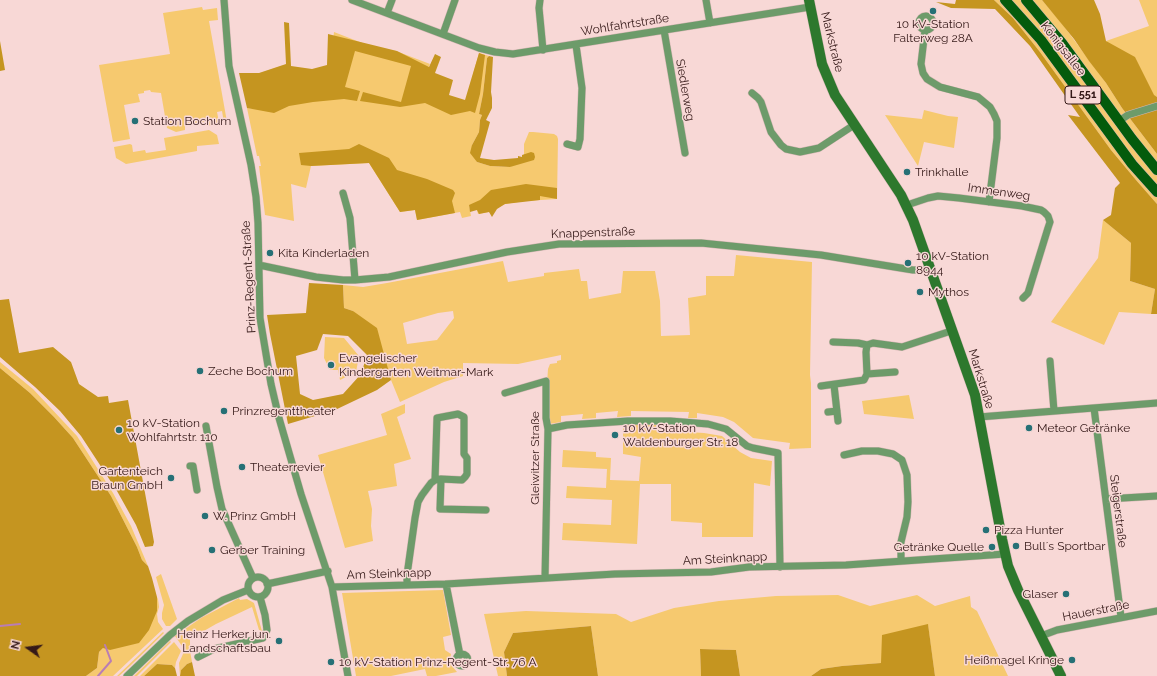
<!DOCTYPE html>
<meta charset="utf-8">
<style>
body{margin:0}
#map{position:relative;width:1157px;height:676px;overflow:hidden;background:#f8d8d6;font-family:Raleway,sans-serif}
canvas{display:block}
.north{position:absolute;left:8px;top:628px;width:40px;height:40px;-webkit-text-stroke:3px #f8d8d6;paint-order:stroke;rotate:284deg;font-size:11px;font-weight:700;line-height:16px;text-align:center;color:#351918}
.north::after{content:'';display:block;margin:auto;width:14px;height:18px;background:#351918;clip-path:polygon(50% 0,100% 100%,50% 72%,0 100%)}
</style>
<div id="map">
<canvas width="1157" height="676"></canvas>
<div class="north">N</div>
</div>
<script>
const g = document.querySelector('canvas').getContext('2d');
g.lineJoin = 'round';
function paint(path, color) { g.fillStyle = color; g.fill(path, 'evenodd'); }
const shape = rows => new Path2D(rows.map(r => 'M' + r).join(''));
function trace(path, color, width, dash) { g.strokeStyle = color; g.lineWidth = width; g.lineCap = dash ? 'butt' : 'round'; g.setLineDash(dash || []); g.stroke(path); }
function drawText(font, color, halo, rows, align = 'center') {
  g.font = font + ' Raleway,sans-serif'; g.lineWidth = 3; g.setLineDash([]); g.textBaseline = 'middle'; g.strokeStyle = halo; g.fillStyle = color; for (const [text, x, y, turn = 0] of rows) {
    g.save(); g.translate(x, y); g.rotate((+turn || 0) * Math.PI / 180); g.textAlign = isNaN(turn) ? turn : align; if (halo) g.strokeText(text, 0, 0); g.fillText(text, 0, 0); g.restore();
  }
}
paint(shape([
 [994,0,1042,0,1060,21,1106,83,1122,108,1157,154,1157,204,1136,180,1111,150,1040,52,1013,18],
 [1139,0,1157,0,1157,97,1154,96,1106,41,1149,26],
 [202,7,203,10,217,8,218,20,209,21,227,122,224,123,222,111,217,112,219,122,218,124,206,126,205,122,185,125,185,130,176,132,167,128,161,93,151,92,150,90,144,91,144,93,138,94,140,102,124,105,130,139,113,142,99,65,170,54,163,13],
 [334,32,375,48,396,51,430,64,417,89,465,103,479,53,489,56,487,58,483,94,479,114,482,115,480,120,479,132,472,145,477,162,490,166,510,167,524,155,524,144,529,132,533,132,554,134,557,136,558,139,557,199,525,201,505,204,489,212,478,214,477,210,469,205,471,216,462,218,460,212,417,220,415,210,400,212,369,163,311,166,306,188,291,184,294,221,265,215,259,166,261,166,259,156,257,156,247,108,256,109,328,85],
 [924,110,948,116,958,117,954,148,924,142,918,166,885,115,922,119],
 [209,130,217,135,219,144,197,146,197,151,126,164,116,158,114,147,130,144,132,145,133,152,145,150,146,153,166,150,164,138],
 [1103,220,1131,243,1130,281,1155,289,1151,314,1119,312,1104,345,1051,322,1098,258],
 [736,255,812,262,810,375,811,383,811,448,789,449,790,443,753,438,734,422,723,417,697,413,697,418,688,418,689,412,631,411,631,416,617,417,618,411,596,413,596,418,582,419,583,414,561,416,561,422,549,424,547,384,548,369,550,364,557,363,557,361,561,360,561,355,518,364,463,363,463,376,444,382,400,402,391,380,353,311,344,308,343,285,363,287,387,283,503,261,508,282,544,276,544,273,579,269,581,281,587,281,589,299,621,293,623,271,655,271,660,301,661,336,690,335,688,298,706,295,706,276,734,276],
 [453,311,454,318,437,340,407,344,403,323,438,313],
 [325,337,344,338,359,356,356,372,340,380,338,370,330,370,324,358],
 [0,362,33,389,77,436,113,493,131,526,148,566,142,560,137,547,111,496,73,438,54,417,30,393,0,368],
 [909,395,914,419,864,414,862,401],
 [405,404,405,413,397,417,411,459,394,464,397,486,368,491,372,509,371,526,373,541,345,548,318,455,387,435,381,414],
 [656,424,656,430,704,433,722,436,740,452,751,458,772,461,770,486,754,483,753,537,702,537,702,523,671,521,671,484,640,484,637,544,562,540,563,523,611,525,612,500,566,498,567,486,606,488,607,469,562,467,563,450,596,452,596,457,611,458,610,480,639,481,641,457,623,454,623,425],
 [161,574,177,619,170,626,166,626,162,619,162,613,164,605,156,577],
 [443,590,451,635,443,637,445,650,451,654,450,660,451,665,457,672,436,676,427,676,425,669,391,676,356,676,342,593],
 [838,595,870,606,917,595,935,606,970,596,971,607,977,611,1008,676,935,676,928,625,882,663,842,666,821,669,811,676,740,676,736,650,700,649,701,676,598,676,591,626,513,633,504,652,507,676,498,676,484,614,526,611,616,614,631,622,674,608,719,601,776,596],
 [157,597,158,599,159,607,157,614,158,622,163,629,113,676,86,676,97,668,99,652,103,648,157,611],
 [239,598,240,600,247,599,254,603,262,631,259,630,252,607,216,624,190,639,190,651,192,662,187,664,181,670,180,676,179,663,183,654,184,650,182,646,175,636,201,618],
 [163,632,164,633,130,666,119,676,117,676],
 [170,641,171,642,137,676,134,676],
 [174,642,181,651,176,662,175,668,172,665,157,664,144,676,140,676]
]), '#f6c96f');
paint(shape([
 [956,0,994,0,1013,18,1040,52,1111,150,1136,180,1157,204,1157,314,1151,314,1155,289,1130,281,1131,243,1103,220,1111,215,1115,188,1120,183,1068,115,1080,117,1030,46,995,9,951,8,936,2,955,4],
 [1042,0,1094,0,1100,14,1106,41,1135,57,1154,95,1157,97,1157,154,1122,108,1106,83,1089,61,1074,39],
 [284,22,289,23,291,66,312,69,327,65,328,34,397,51,429,67,435,54,441,57,435,73,453,80,449,95,465,100,479,53,485,55,480,94,475,113,470,111,451,115,425,103,400,107,360,101,363,92,401,102,411,66,355,51,345,87,360,91,357,101,344,99,313,102,289,106,274,113,247,108,239,73,259,73,286,64],
 [0,41,5,70,0,71],
 [489,56,493,57,491,92,492,98,492,108,486,120,490,122,480,158,494,160,518,158,518,156,522,157,522,155,531,152,534,153,535,157,534,160,510,167,490,166,477,162,470,153,472,145,479,132,480,120,482,115,479,114,483,94,487,58],
 [359,144,389,158,397,170,427,179,453,190,455,193,452,201,455,213,417,220,415,210,400,212,369,163,311,166,301,165,299,153,349,149],
 [526,184,557,188,557,199,540,196,540,200,505,204,497,209,492,217,489,212,479,214,477,210,470,212,469,205,480,200,491,190],
 [309,283,343,285,344,308,353,311,377,328,391,380,377,390,335,410,288,424,270,334,267,315,306,313],
 [323,334,348,336,367,355,361,374,343,394,313,400,300,394,296,356,317,350],
 [9,299,19,353,53,347,71,362,79,384,98,397,108,396,109,403,128,400,154,542,153,546,145,547,136,525,117,491,81,436,60,411,35,387,0,357,0,300],
 [0,368,30,393,54,417,73,438,111,496,137,547,142,560,148,566,152,578,157,597,157,611,149,630,139,643,110,650,103,648,99,652,97,668,86,676,0,676],
 [928,624,935,676,811,676,821,669,842,666,881,663,882,635],
 [591,626,598,676,507,676,504,652,513,633],
 [700,649,736,650,740,676,701,676],
 [192,662,195,676,180,676,181,670,187,664],
 [157,664,172,665,175,668,177,676,144,676]
]), '#c59520');
trace(shape([
 [0,626,20,624],
 [98,676,111,661,105,645]
]), '#b97db5', 2);
const street = shape([
 [224,0,229,66,251,165,256,197,258,223,260,318,271,384,279,418,301,494,332,587,348,676],
 [352,0,479,48,495,52,513,54,810,7],
 [540,0,539,8,543,50],
 [706,0,710,23],
 [387,13,392,0],
 '919 23a7 7 0 1 1 14 0a7 7 0 1 1-14 0Z',
 [664,30,685,153],
 [925,30,921,64,923,73,927,79,940,87,978,97,990,107,994,114,997,121,997,138,989,202],
 [443,34,455,0],
 [752,93,758,98,761,102,771,132,781,145,786,149,800,152,819,148,854,125],
 [1119,121,1128,115,1157,106],
 [567,144,578,147,580,139,582,88,576,45],
 [343,193,350,218,355,280],
 [907,205,928,198,938,196,959,198,1022,206,1041,210,1044,212,1048,216,1050,222,1048,228,1028,293,1023,298],
 [259,265,316,277,343,280,355,280,389,277,507,252,559,244,701,243,821,255,913,270,930,270],
 [833,342,858,343,867,345,873,343,902,347,951,331],
 [1050,361,1054,411],
 [867,374,895,372],
 [834,385,838,421],
 [821,386,864,380,867,374,866,352,867,345],
 [505,393,546,381,546,418,548,429,545,578],
 [1094,408,1121,617],
 [828,412,837,411],
 [979,417,1157,403],
 [206,426,217,487,222,509,253,578],
 [548,429,567,425,628,421,670,421,708,424,726,429,747,446,753,448,778,453,780,567],
 [844,455,862,451,878,451,893,454,902,460,907,475,908,502,907,517,901,542,901,561],
 [190,466,193,466,197,490],
 [441,479,440,509,486,510],
 [1106,499,1157,496],
 '248 587a10 10 0 1 1 20 0a10 10 0 1 1-20 0Z',
 [267,584,328,571],
 [407,584,407,575,415,518,418,502,422,495,431,483,435,480,441,479,462,480,465,477,467,474,467,458,464,454,464,417,458,414,437,418,435,480],
 [446,584,460,655],
 [332,587,446,584,615,574,711,572,749,567,846,565,1005,554],
 [1041,636,1057,630,1157,611],
 '456 660a6 6 0 1 1 12 0a6 6 0 1 1-12 0Z',
 [198,657,214,649,263,638,267,630,265,615,260,597],
 [127,676,170,635,188,621,223,600,248,590]
]);
const secondary = shape([
 [809,0,822,64,835,95,901,195,913,220,975,395,1002,539,1008,566,1018,590,1061,676]
]);
const primary = shape([
 [1005,0,1041,40,1132,164,1157,192],
 [1026,0,1062,43,1132,139,1157,170]
]);
trace(street, '#d5b6b4', 8);
trace(secondary, '#d5b6b4', 11);
trace(primary, '#d5b6b4', 11);
trace(street, '#6d9b6a', 7);
trace(secondary, '#2d782d', 10);
trace(primary, '#045b0c', 10);
for (const [x, y, r, color] of [
 [933,11,4,"#267076"],
 [135,121,4,"#267076"],
 [907,172,4,"#267076"],
 [270,253,4,"#267076"],
 [908,263,4,"#267076"],
 [920,292,4,"#267076"],
 [331,365,4,"#267076"],
 [200,371,4,"#267076"],
 [224,411,4,"#267076"],
 [1029,428,4,"#267076"],
 [119,430,4,"#267076"],
 [615,435,4,"#267076"],
 [242,467,4,"#267076"],
 [171,478,4,"#267076"],
 [205,516,4,"#267076"],
 [986,530,4,"#267076"],
 [1016,546,4,"#267076"],
 [992,547,4,"#267076"],
 [212,550,4,"#267076"],
 [1066,594,4,"#267076"],
 [279,641,4,"#267076"],
 [1072,660,4,"#267076"],
 [331,662,4,"#267076"]
]) { const dot = new Path2D(); dot.arc(x, y, r, 0, 2 * Math.PI); g.fillStyle = color; g.fill(dot); trace(dot, '#f8d8d6', 1.5); }
for (const [x, y, w] of [
 [1083,95,36]
]) { const box = new Path2D(); box.roundRect(x - w / 2, y - 9, w, 18, 3); g.fillStyle = '#f8d8d6'; g.fill(box); trace(box, '#351918', 1); }
drawText('bold 11px', '#351918', null, [
 ["L 551",1083,95]
]);
drawText('12px', '#351918', '#f8d8d6', [
 ["10 kV-Station",933,24,"center"],
 ["Falterweg 28A",933,38,"center"],
 ["Station Bochum",143,121],
 ["Trinkhalle",915,172],
 ["Kita Kinderladen",278,253],
 ["10 kV-Station",916,256],
 ["8944",916,270],
 ["Mythos",928,292],
 ["Evangelischer",339,358],
 ["Kindergarten Weitmar-Mark",339,372],
 ["Zeche Bochum",208,371],
 ["Prinzregenttheater",232,411],
 ["10 kV-Station",127,423],
 ["Wohlfahrtstr. 110",127,437],
 ["10 kV-Station",623,428],
 ["Waldenburger Str. 18",623,442],
 ["Meteor Getränke",1037,428],
 ["Theaterrevier",250,467],
 ["Gartenteich",163,471,"right"],
 ["Braun GmbH",163,485,"right"],
 ["W. Prinz GmbH",213,516],
 ["Pizza Hunter",994,530],
 ["Bull´s Sportbar",1024,546],
 ["Getränke Quelle",984,547,"right"],
 ["Gerber Training",220,550],
 ["Glaser",1058,594,"right"],
 ["Heinz Herker jun.",271,634,"right"],
 ["Landschaftsbau",271,648,"right"],
 ["Heißmagel Kringe",1064,660,"right"],
 ["10 kV-Station Prinz-Regent-Str. 76 A",339,662]
], 'left');
drawText('12px', '#351918', '#f8d8d6', [
 ["Wohlfahrtstraße",625,25,-9],
 ["Markstraße",832,42,76],
 ["Königsallee",1063,49,52],
 ["Siedlerweg",685,90,80],
 ["Immenweg",999,192,8],
 ["Knappenstraße",593,233,-2],
 ["Prinz-Regent-Straße",249,277,-93],
 ["Markstraße",981,379,73],
 ["Gleiwitzer Straße",535,458,-90],
 ["Steigerstraße",1118,511,83],
 ["Am Steinknapp",725,559,-3],
 ["Am Steinknapp",389,574,-2],
 ["Hauerstraße",1096,611,-11]
]);
</script>
